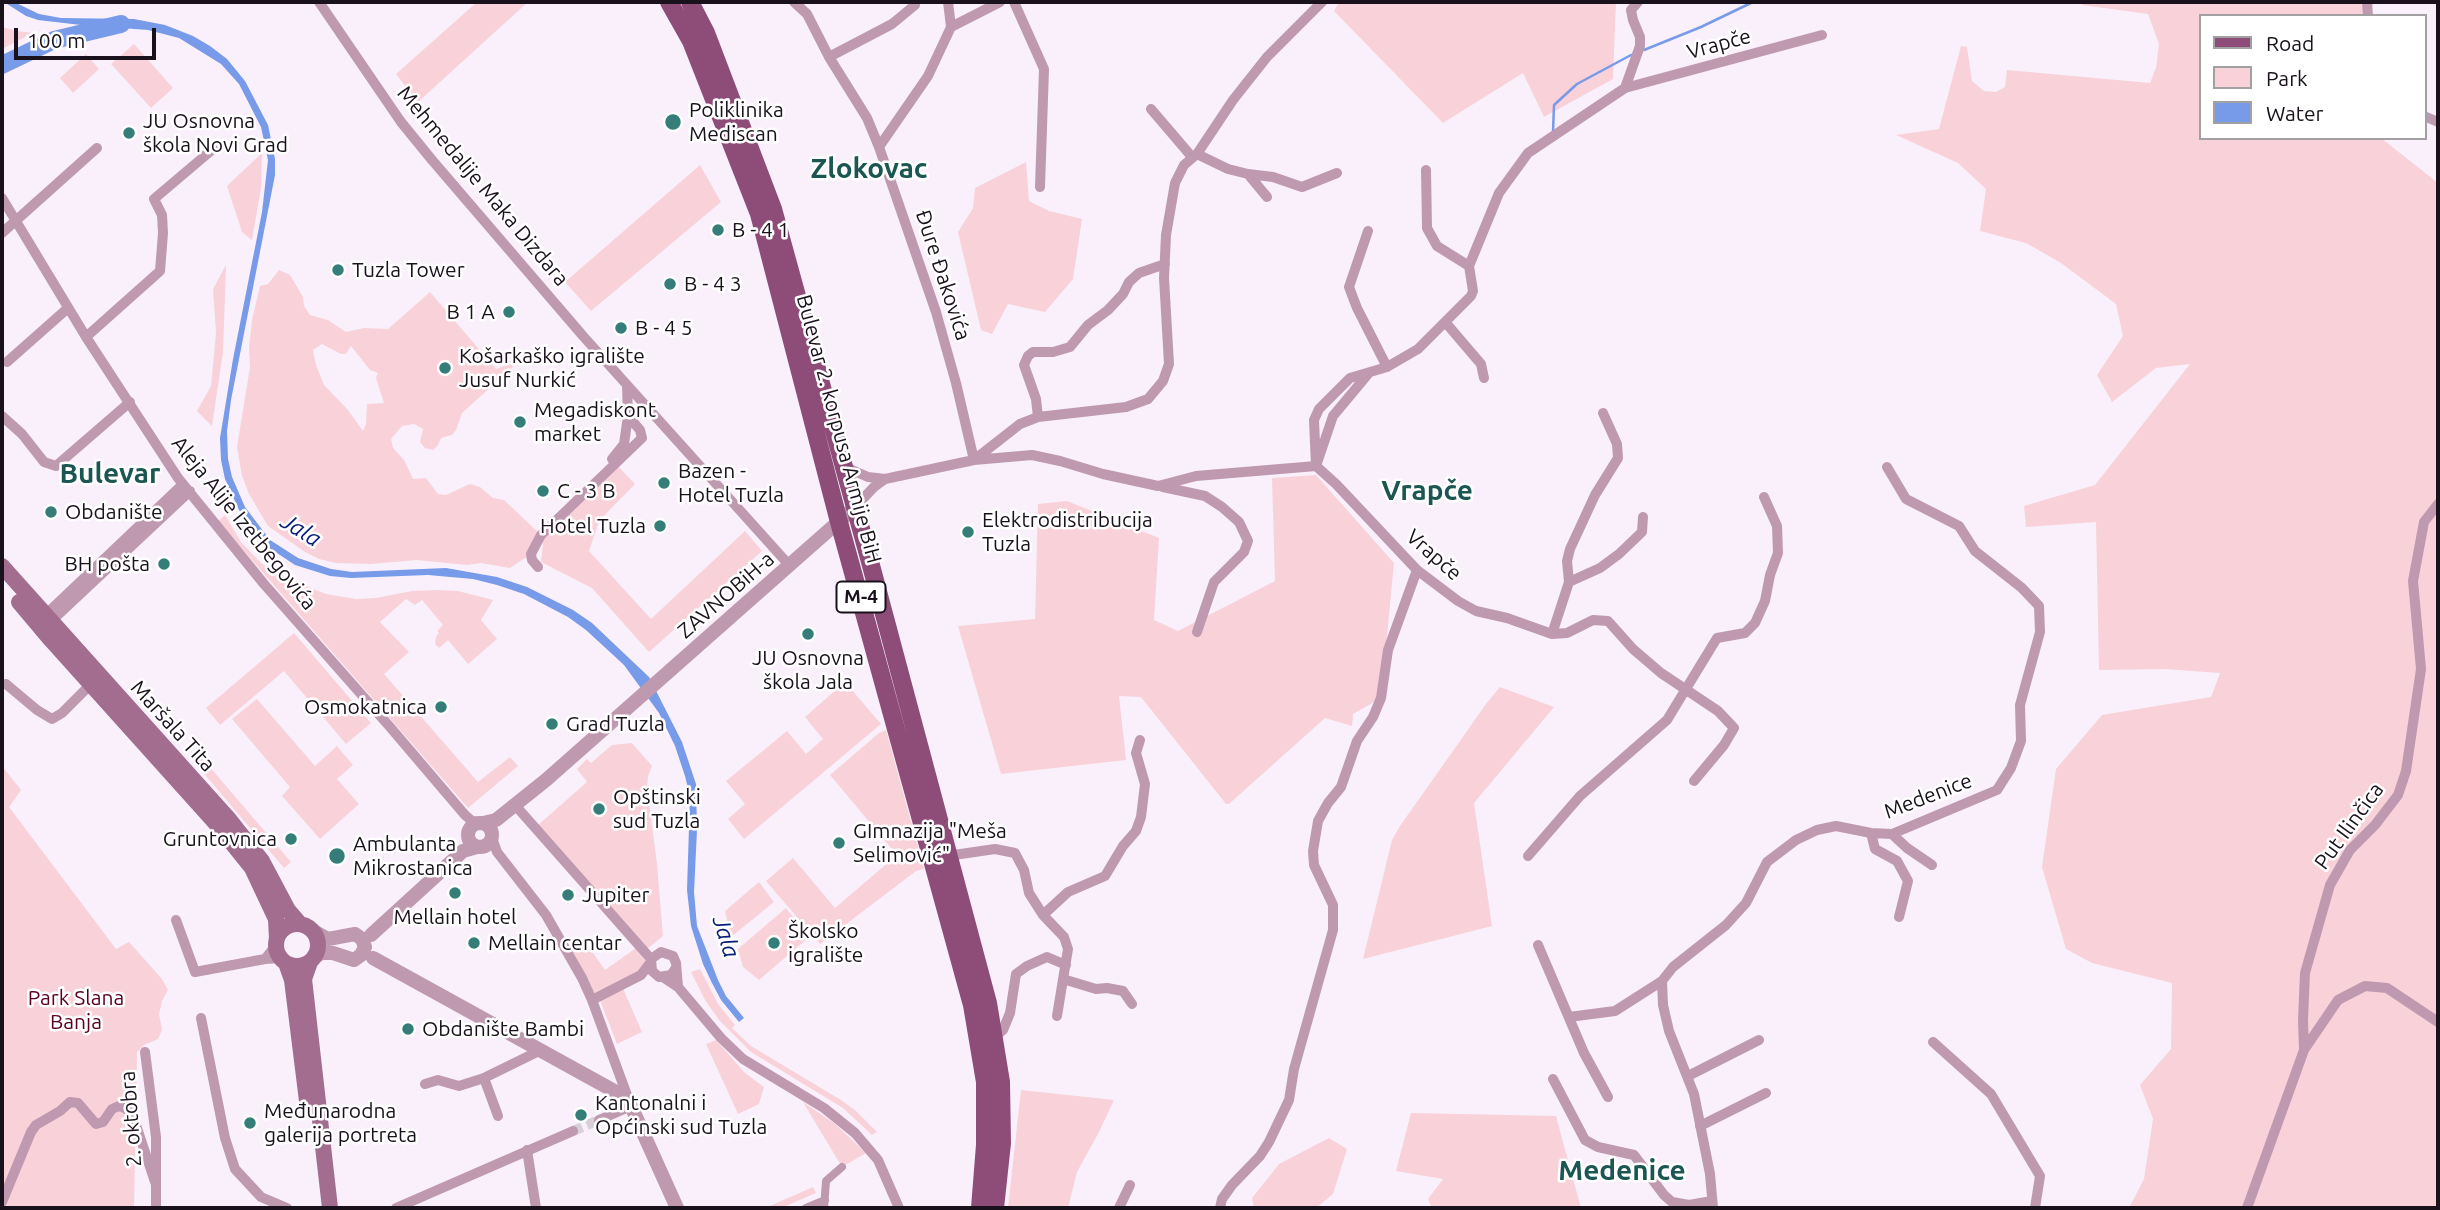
<!DOCTYPE html>
<meta charset="utf-8">
<style>
body{margin:0}
#map{position:relative;width:2440px;height:1210px;overflow:hidden;background:#f9f0fc;font-family:Ubuntu,sans-serif}
canvas{display:block}
.frame{position:absolute;inset:0;border:4px solid #19111c;pointer-events:none}
.legend{position:absolute;left:2199px;top:14px;width:228px;height:126px;box-sizing:border-box;background:#fff;border:2px solid #a3a0a4;margin:0;padding:9px 12px;list-style:none;font-size:21px;color:#19111c}
.legend li{display:flex;align-items:center;gap:14px;height:35px}
.legend b{width:35px;border:2px solid #a3a0a4}
.scale{position:absolute;left:14px;top:28px;width:142px;height:32px;box-sizing:border-box;border:4px solid #19111c;border-top:0;padding-left:9px;font-size:21px;line-height:24px;white-space:nowrap;color:#19111c;-webkit-text-stroke:5px #fff;paint-order:stroke}
</style>
<div id="map">
<canvas width="2440" height="1210"></canvas>
<div class="frame"></div>
<ul class="legend">
<li><b style="height:9px;background:#8e4d78"></b>Road</li>
<li><b style="height:19px;background:#f8d2d8"></b>Park</li>
<li><b style="height:19px;background:#779ae9"></b>Water</li>
</ul>
<div class="scale">100 m</div>
</div>
<script>
const g = document.querySelector('canvas').getContext('2d');
g.lineJoin = 'round';
function paint(path, color) { g.fillStyle = color; g.fill(path, 'evenodd'); }
const shape = rows => new Path2D(rows.map(r => 'M' + r).join(''));
function trace(path, color, width, dash) { g.strokeStyle = color; g.lineWidth = width; g.lineCap = dash ? 'butt' : 'round'; g.setLineDash(dash || []); g.stroke(path); }
function drawText(font, color, halo, rows, align = 'center') {
  g.font = font + ' Ubuntu,sans-serif'; g.lineWidth = 5; g.setLineDash([]); g.textBaseline = 'middle'; g.strokeStyle = halo; g.fillStyle = color; for (const [text, x, y, turn = 0] of rows) {
    g.save(); g.translate(x, y); g.rotate((+turn || 0) * Math.PI / 180); g.textAlign = isNaN(turn) ? turn : align; if (halo) g.strokeText(text, 0, 0); g.fillText(text, 0, 0); g.restore();
  }
}
paint(shape([
 [477,2,528,2,418,102,396,74],
 [1339,2,1616,2,1613,79,1544,117,1523,73,1443,123,1334,11],
 [2082,2,2373,2,2371,16,2200,16,2200,138,2381,138,2438,183,2438,1208,2129,1208,2144,1179,2153,1119,2140,1085,2171,1049,2172,983,2092,963,2066,949,2042,867,2056,769,2102,715,2211,697,2220,673,2164,669,2099,670,2096,522,2026,527,2024,506,2095,485,2190,364,2156,368,2112,402,2097,375,2123,336,2116,304,2061,263,2026,243,1980,231,1986,189,1958,163,1896,135,1939,129,1961,46,1967,47,1972,81,1984,91,1996,92,2005,87,2007,70,2150,83,2156,68,2159,44,2148,14,2082,5],
 [2,27,17,31,33,33,2,49],
 [134,44,173,88,151,108,111,64],
 [86,54,99,69,73,93,60,78],
 [262,153,261,188,252,240,242,232,227,186],
 [1026,162,1029,201,1049,211,1082,219,1073,279,1045,312,1008,304,992,334,981,330,958,232,973,208,975,188],
 [700,165,721,202,591,311,565,282],
 [226,265,223,352,212,426,197,411,211,386,216,333,213,289],
 [279,270,290,275,303,297,304,306,310,315,328,320,346,332,364,328,388,329,430,292,496,369,509,364,514,366,462,413,456,430,452,435,441,438,438,445,433,450,425,448,420,442,423,429,414,424,402,426,391,439,393,448,404,460,413,479,426,478,438,494,446,495,470,484,480,487,493,498,504,500,541,535,532,558,525,558,510,568,481,563,467,565,417,560,371,564,336,563,319,559,305,552,268,526,249,494,242,476,237,447,250,367,249,348,252,320,260,286,268,284],
 [322,344,341,354,346,354,351,346,370,370,378,373,376,378,384,403,367,404,366,424,363,431,348,410,324,385,316,365,313,350],
 [617,465,635,484,599,521,589,551,651,619,745,531,762,551,649,652,592,588,541,562,544,534],
 [1316,475,1394,563,1381,698,1353,714,1352,726,1325,718,1229,804,1226,804,1141,697,1119,696,1126,760,1001,774,958,626,1035,619,1038,504,1067,501,1159,538,1154,620,1178,631,1275,581,1272,478],
 [225,515,241,542,262,564,288,579,326,594,356,599,376,598,412,591,437,590,458,591,493,600,481,620,497,639,468,664,448,640,439,648,435,644,436,637,439,633,437,631,443,625,422,600,415,605,406,599,380,622,409,652,384,674,478,782,510,757,518,766,468,808,218,521],
 [294,633,371,723,346,744,284,671,220,725,206,708],
 [845,682,881,724,744,839,728,819,745,804,726,781,787,731,806,754,823,739,805,717],
 [1500,687,1554,707,1474,803,1492,926,1363,959,1392,840,1400,826,1486,704],
 [257,699,315,766,337,746,353,765,337,779,359,804,320,839,282,796,290,787,232,719],
 [886,730,924,869,916,871,820,944,766,881,793,858,835,908,897,855,830,775,879,733],
 [632,743,652,766,648,776,647,787,657,864,663,936,647,949,537,826,587,782,577,769,587,759,591,763,612,745],
 [197,752,291,862,284,868,190,757],
 [2,766,21,790,9,807,116,949,129,942,162,979,168,990,162,1001,159,1014,162,1030,158,1039,144,1045,137,1052,134,1208,2,1208],
 [759,882,774,902,731,937,725,911],
 [786,908,809,937,759,980,743,967,738,949],
 [587,944,605,970,636,948,646,962,638,972,594,993,573,952],
 [700,969,718,1004,735,1025,732,1028,751,1046,841,1100,856,1111,877,1132,872,1135,843,1108,751,1052,719,1020,705,1000,691,972],
 [621,984,642,1032,617,1044,598,995],
 [716,1040,745,1073,764,1087,759,1104,738,1114,706,1044],
 [1021,1090,1114,1100,1099,1132,1077,1172,1068,1208,1008,1208],
 [803,1102,835,1124,866,1153,842,1167],
 [1411,1113,1556,1116,1581,1208,1432,1208,1428,1199,1443,1179,1396,1171],
 [1329,1138,1347,1149,1333,1194,1316,1208,1254,1208,1252,1198,1279,1164],
 [813,1187,816,1193,781,1208,765,1208]
]), '#f8d2d8');
paint(shape([
 [4,2,14,2,39,14,61,18,134,19,165,25,193,36,210,46,227,59,245,81,268,125,275,159,275,175,231,400,227,431,228,459,232,477,245,507,270,540,298,558,331,569,352,572,446,568,497,577,527,587,573,610,592,623,649,677,682,742,696,784,697,830,694,892,697,926,718,980,726,996,744,1018,739,1022,721,1000,712,983,703,964,691,926,687,890,690,796,685,776,675,746,659,713,624,665,586,630,568,617,524,594,497,585,473,579,428,575,351,578,330,576,295,565,265,545,239,510,225,479,221,460,220,438,233,359,262,212,268,160,261,127,239,84,221,64,179,38,148,30,121,28,121,24,81,25,38,20,26,16]
]), '#779ae9');
trace(shape([
 [1644,50,1701,27,1753,2],
 [1553,132,1554,105,1577,84,1631,55]
]), '#779ae9', 2.5);
trace(shape([
 [2,65,54,40,121,24]
]), '#779ae9', 18);
trace(shape([
 [573,1131,599,1120]
]), '#d7cfda', 10, [10, 5]);
trace(shape([
 [806,1208,825,1200],
 [824,1208,826,1181,842,1167]
]), '#bf99b0', 8);
trace(shape([
 [319,2,401,122,432,160,583,336,790,566],
 [794,2,807,14,829,57,867,118,879,147,936,312,956,383,974,460,1032,455,1060,461,1103,474,1158,486,1196,476,1316,466,1314,420,1319,409,1350,378,1387,367,1418,349,1471,296,1473,291,1469,266,1499,193,1528,153,1625,88,1822,35],
 [948,2,951,27],
 [1014,2,1044,69,1040,187],
 [2367,2,2368,16],
 [829,57,892,24,915,5],
 [1625,88,1640,46,1640,37,1633,20,1631,10,1638,2],
 [1151,109,1192,157],
 [2424,116,2438,122],
 [879,147,928,76,951,27,1000,2],
 [1197,154,1228,169,1248,174,1267,197],
 [1426,170,1427,228,1437,246,1469,266],
 [1248,174,1273,177,1302,187,1337,173],
 [2,198,86,337,178,478,264,584,390,727,465,815,472,821,479,822],
 [1368,231,1349,287,1357,308,1387,367],
 [2,233,97,148],
 [1446,323,1481,364,1484,378],
 [86,337,160,271,163,233,162,215,154,199,213,149],
 [7,362,68,308],
 [1368,374,1333,416,1316,466,1336,484,1417,570,1458,601,1476,611,1507,618,1552,634,1567,633,1593,620,1608,621,1633,649,1661,673,1718,711,1734,728,1724,745,1694,781],
 [2,416,22,434,44,462,56,466,130,402],
 [1038,417,1036,399,1024,365,1028,356,1033,352,1053,352,1070,347,1088,325,1108,310,1123,294,1129,282,1139,273,1165,264],
 [612,459,624,444,628,416,627,386],
 [843,466,868,477,885,479],
 [1163,487,1205,496,1222,507,1239,522,1248,541,1244,552,1214,582,1197,632],
 [854,508,874,487,885,479,974,460,1020,424,1038,417,1126,407,1148,399,1163,381,1169,364,1164,278,1166,235,1175,183,1184,165,1197,154,1233,100,1267,57,1322,2],
 [538,567,532,560,531,554,541,535,642,438,640,430,628,416],
 [1569,582,1600,568,1619,554,1642,532,1643,517],
 [43,617,183,484],
 [47,625,190,491],
 [1552,634,1569,582,1567,561,1570,549,1595,495,1618,458,1617,444,1603,413],
 [6,684,37,710,52,719,62,713,95,680],
 [515,805,651,959],
 [1871,833,1875,849,1897,861,1908,881,1899,917],
 [1892,834,1907,848,1932,865],
 [492,838,497,852,546,915,582,978,592,1000,631,1106,599,1120],
 [947,856,995,849,1015,853,1024,870,1029,893,1043,915,1068,892,1105,876,1123,846,1136,831,1141,817,1145,784,1136,753,1140,740],
 [1528,856,1580,796,1667,720,1717,638,1745,633,1755,623,1765,601,1770,575,1778,553,1777,526,1764,497],
 [1043,915,1064,937,1068,949,1057,1016],
 [176,920,195,972,265,959],
 [276,945,265,959,281,958],
 [1538,945,1584,1053,1608,1097],
 [676,968,671,975,659,977,652,971,651,959,661,952,673,956,676,963,678,987],
 [663,977,678,987,721,1038,743,1059,824,1108,855,1133,878,1160,899,1208],
 [1063,979,1096,989,1107,988,1123,991,1132,1004],
 [592,1000,641,975,650,963],
 [1569,1017,1615,1011,1662,981],
 [201,1018,225,1138,235,1169,261,1197,287,1208],
 [994,1037,1003,1030,1010,1013,1016,974,1027,966,1047,957,1066,965],
 [1933,1042,1991,1094,2040,1176,2035,1208],
 [2304,1050,2303,1020,2305,973,2330,885,2350,850,2375,825,2398,795,2406,771,2421,669,2413,581,2424,522,2438,504],
 [145,1052,156,1137,156,1208],
 [1688,1076,1759,1040],
 [1553,1079,1585,1140,1598,1147,1634,1155,1664,1195,1672,1202,1689,1205,1712,1201],
 [425,1084,438,1080,459,1086,484,1078],
 [498,1116,484,1078,541,1050],
 [1700,1126,1766,1093],
 [527,1150,536,1208],
 [2,1202,31,1132,36,1125,60,1111,70,1102,78,1103,96,1124,103,1122,112,1109,119,1106,125,1108,133,1116,155,1182],
 [396,1208,573,1131],
 [1119,1208,1130,1185],
 [1220,1208,1222,1199,1232,1185,1260,1156,1269,1142,1289,1100,1294,1069,1333,930,1333,905,1314,865,1313,851,1318,821,1328,803,1341,787,1357,741,1373,717,1381,698,1388,650,1417,570],
 [1713,1208,1710,1174,1694,1094,1669,1031,1663,1005,1662,981,1673,967,1726,925,1746,903,1767,862,1796,840,1817,830,1836,826,1871,833,1892,834,1997,790,2011,768,2021,741,2020,705,2040,632,2039,606,2022,588,1975,551,1959,526,1906,499,1887,467],
 [2247,1208,2304,1050,2338,1000,2365,986,2387,988,2438,1022]
]), '#bf99b0', 10);
trace(shape([
 '468 835a12 12 0 1 1 24 0a12 12 0 1 1-24 0Z',
 [483,823,496,820,546,780,854,508],
 [312,930,328,939,355,934,362,939,365,947,361,955,354,960,333,953,322,953,315,956],
 [371,935,463,851,477,847],
 [373,958,616,1092,631,1106,677,1208]
]), '#bf99b0', 14);
trace(shape([
 [2,566,228,818,262,861,288,910,300,924],
 [19,602,51,640,219,827,252,868,276,919,277,939],
 '276 945a21 21 0 1 1 42 0a21 21 0 1 1-42 0Z',
 [310,962,304,979,330,1208],
 [286,963,292,980,308,1109]
]), '#a36d90', 16);
trace(shape([
 [669,2,691,41,759,214,839,522,972,1005,985,1082,985,1145,980,1208],
 [690,2,706,33,773,209,869,558,988,1003,1001,1082,1002,1143,995,1208]
]), '#8e4d78', 18);
for (const [x, y, r, color] of [
 [673,122,9,"#357d78"],
 [129,133,7,"#357d78"],
 [718,230,7,"#357d78"],
 [338,270,7,"#357d78"],
 [670,284,7,"#357d78"],
 [509,312,7,"#357d78"],
 [621,328,7,"#357d78"],
 [445,368,7,"#357d78"],
 [520,422,7,"#357d78"],
 [664,483,7,"#357d78"],
 [543,491,7,"#357d78"],
 [51,512,7,"#357d78"],
 [660,526,7,"#357d78"],
 [968,532,7,"#357d78"],
 [164,564,7,"#357d78"],
 [808,634,7,"#357d78"],
 [441,707,7,"#357d78"],
 [552,724,7,"#357d78"],
 [599,809,7,"#357d78"],
 [291,839,7,"#357d78"],
 [839,843,7,"#357d78"],
 [337,856,9,"#357d78"],
 [455,893,7,"#357d78"],
 [568,895,7,"#357d78"],
 [474,943,7,"#357d78"],
 [774,943,7,"#357d78"],
 [408,1029,7,"#357d78"],
 [581,1115,7,"#357d78"],
 [250,1123,7,"#357d78"]
]) { const dot = new Path2D(); dot.arc(x, y, r, 0, 2 * Math.PI); g.fillStyle = color; g.fill(dot); trace(dot, '#fff', 2.5); }
for (const [x, y, w] of [
 [861,597,49]
]) { const box = new Path2D(); box.roundRect(x - w / 2, y - 15.5, w, 31, 5); g.fillStyle = '#fff'; g.fill(box); trace(box, '#19111c', 2); }
drawText('bold 19px', '#19111c', null, [
 ["M-4",861,597]
]);
drawText('21px', '#19111c', '#fff', [
 ["Vrapče",1719,44,-15],
 ["Mehmedalije Maka Dizdara",483,186,50],
 ["Đure Đakovića",943,275,72],
 ["Bulevar 2. korpusa Armije BiH",839,429,75],
 ["Aleja Alije Izetbegovića",244,523,51],
 ["Vrapče",1434,555,41],
 ["ZAVNOBiH-a",726,595,-41],
 ["Maršala Tita",173,726,48],
 ["Medenice",1928,796,-21],
 ["Put Ilinčica",2349,826,-54],
 ["2. oktobra",131,1119,-94]
]);
drawText('21px', '#19111c', '#fff', [
 ["Poliklinika",689,110],
 ["Mediscan",689,134],
 ["JU Osnovna",143,121],
 ["škola Novi Grad",143,145],
 ["B - 4 1",732,230],
 ["Tuzla Tower",352,270],
 ["B - 4 3",684,284],
 ["B 1 A",495,312,"right"],
 ["B - 4 5",635,328],
 ["Košarkaško igralište",459,356],
 ["Jusuf Nurkić",459,380],
 ["Megadiskont",534,410],
 ["market",534,434],
 ["Bazen -",678,471],
 ["Hotel Tuzla",678,495],
 ["C - 3 B",557,491],
 ["Obdanište",65,512],
 ["Elektrodistribucija",982,520],
 ["Tuzla",982,544],
 ["Hotel Tuzla",646,526,"right"],
 ["BH pošta",150,564,"right"],
 ["JU Osnovna",808,658,"center"],
 ["škola Jala",808,682,"center"],
 ["Osmokatnica",427,707,"right"],
 ["Grad Tuzla",566,724],
 ["Opštinski",613,797],
 ["sud Tuzla",613,821],
 ["GImnazija \"Meša",853,831],
 ["Selimović\"",853,855],
 ["Gruntovnica",277,839,"right"],
 ["Ambulanta",353,844],
 ["Mikrostanica",353,868],
 ["Jupiter",582,895],
 ["Mellain hotel",455,917,"center"],
 ["Školsko",788,931],
 ["igralište",788,955],
 ["Mellain centar",488,943],
 ["Obdanište Bambi",422,1029],
 ["Kantonalni i",595,1103],
 ["Općinski sud Tuzla",595,1127],
 ["Međunarodna",264,1111],
 ["galerija portreta",264,1135]
], 'left');
drawText('21px', '#590022', '#fff', [
 ["Park Slana",76,998],
 ["Banja",76,1022]
]);
drawText('italic 23px', '#071f78', '#fff', [
 ["Jala",301,530,32],
 ["Jala",726,937,73]
]);
drawText('bold 28px', '#1b5652', '#fff', [
 ["Zlokovac",869,169],
 ["Bulevar",110,474],
 ["Vrapče",1427,491],
 ["Medenice",1622,1171]
]);
</script>
